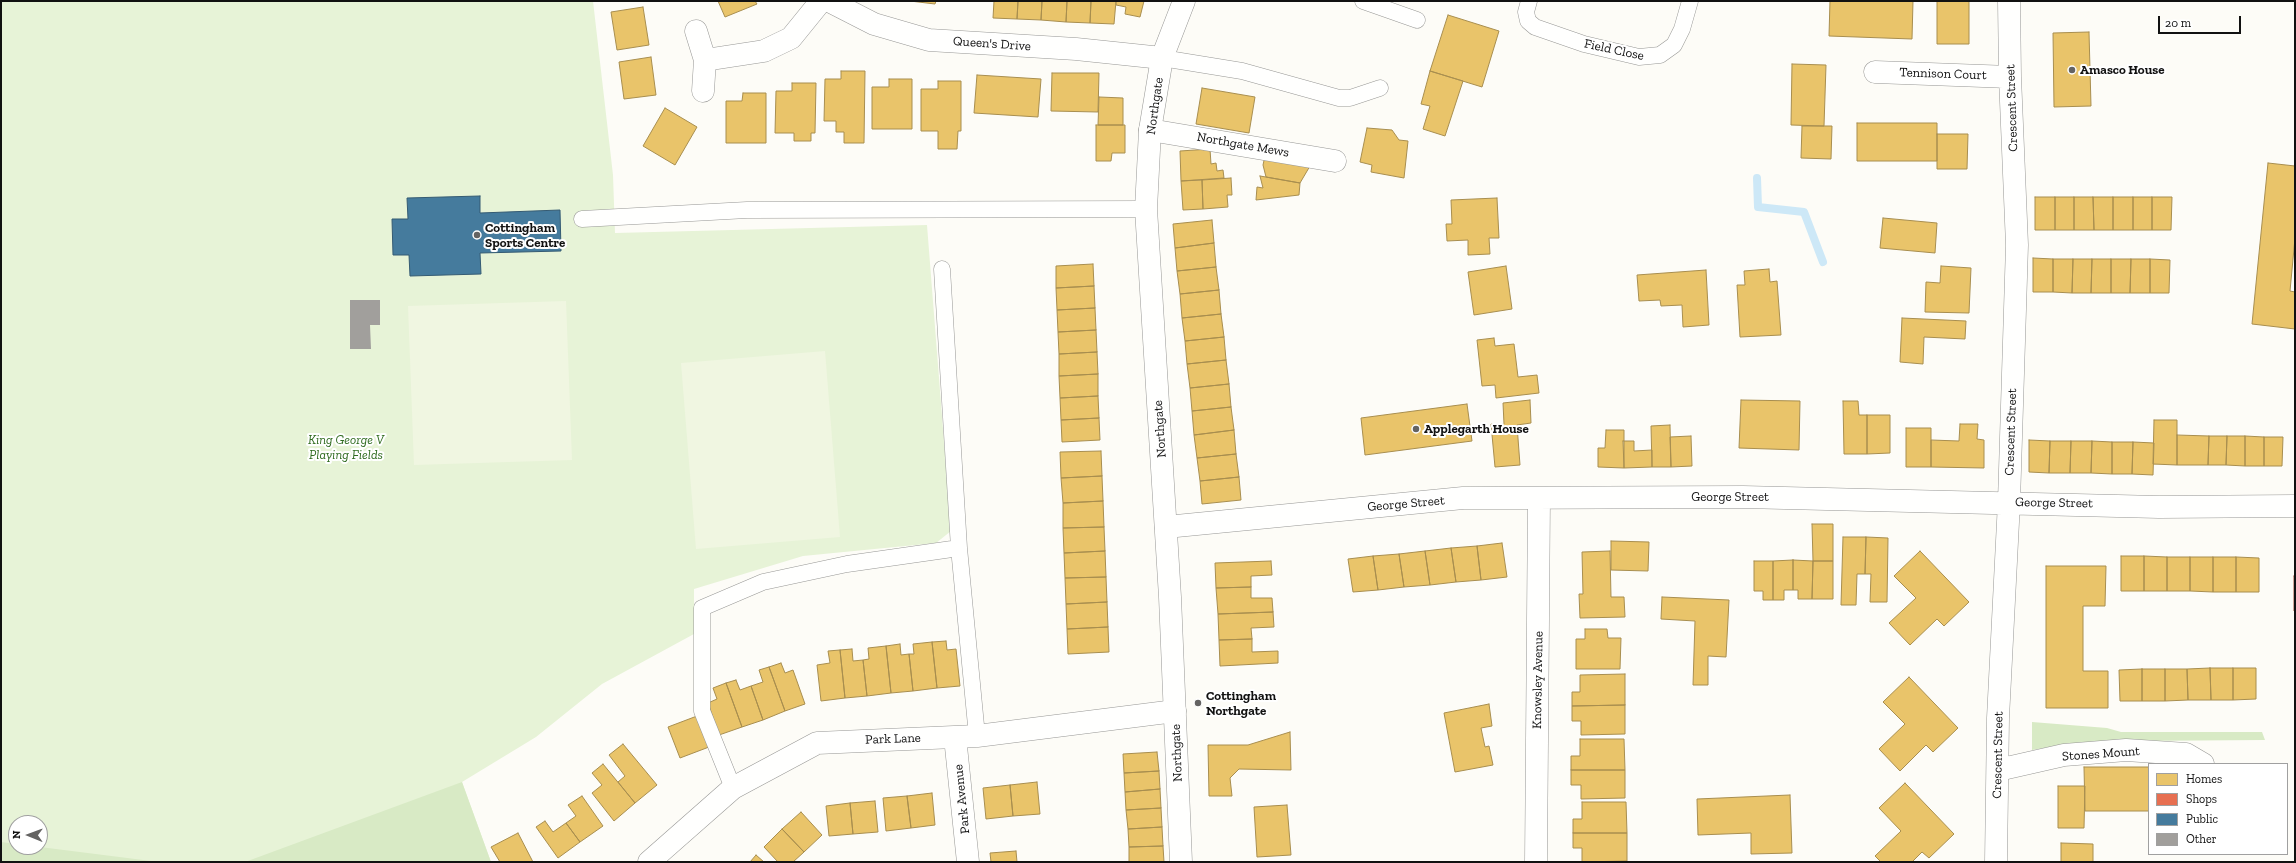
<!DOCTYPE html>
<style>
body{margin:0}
#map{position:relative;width:2296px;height:863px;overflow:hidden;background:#fdfcf7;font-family:"Zilla Slab",serif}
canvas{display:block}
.frame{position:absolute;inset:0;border:2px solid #111;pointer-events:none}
.legend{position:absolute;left:2148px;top:763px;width:140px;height:92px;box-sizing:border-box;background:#fff;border:1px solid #a0a0a0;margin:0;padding:5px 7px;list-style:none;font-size:12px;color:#111}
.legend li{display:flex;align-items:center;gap:8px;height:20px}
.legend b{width:20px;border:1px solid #a0a0a0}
.north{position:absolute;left:8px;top:815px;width:40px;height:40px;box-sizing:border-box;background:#fff;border:1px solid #a0a0a0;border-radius:50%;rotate:271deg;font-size:11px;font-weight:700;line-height:16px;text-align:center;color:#111}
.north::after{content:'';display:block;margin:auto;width:14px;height:18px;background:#646362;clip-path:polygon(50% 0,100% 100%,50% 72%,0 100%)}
.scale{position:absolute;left:2158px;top:16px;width:83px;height:18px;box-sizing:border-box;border:2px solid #111;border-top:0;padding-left:5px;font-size:12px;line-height:14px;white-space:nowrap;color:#111;-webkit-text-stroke:3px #fff;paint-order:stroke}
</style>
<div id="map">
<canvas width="2296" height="863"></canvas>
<div class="frame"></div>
<ul class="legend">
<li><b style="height:11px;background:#e9c46a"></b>Homes</li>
<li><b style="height:11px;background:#e76f51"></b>Shops</li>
<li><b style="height:11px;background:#457b9d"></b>Public</li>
<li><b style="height:11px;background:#a19f9c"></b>Other</li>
</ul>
<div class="north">N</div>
<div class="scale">20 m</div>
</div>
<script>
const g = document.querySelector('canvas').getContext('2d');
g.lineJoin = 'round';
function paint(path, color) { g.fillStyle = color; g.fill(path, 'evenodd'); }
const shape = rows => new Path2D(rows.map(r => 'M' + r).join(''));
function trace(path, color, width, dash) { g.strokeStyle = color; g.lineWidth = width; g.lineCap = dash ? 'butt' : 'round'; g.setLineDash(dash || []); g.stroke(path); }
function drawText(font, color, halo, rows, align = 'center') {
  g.font = font + ' "Zilla Slab",serif'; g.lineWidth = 4; g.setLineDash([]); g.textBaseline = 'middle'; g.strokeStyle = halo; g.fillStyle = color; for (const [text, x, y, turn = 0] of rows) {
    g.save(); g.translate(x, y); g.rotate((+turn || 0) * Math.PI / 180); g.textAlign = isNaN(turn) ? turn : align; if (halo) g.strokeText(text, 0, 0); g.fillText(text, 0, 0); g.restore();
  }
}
paint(shape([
 [1,1,593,1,613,175,615,233,927,225,951,531,936,543,803,556,694,589,694,634,602,684,536,737,462,782,491,862,1,862],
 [16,823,40,823,40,847,16,847]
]), '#e7f3d7');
paint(shape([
 [2032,722,2107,728,2121,732,2262,732,2265,740,2127,741,2063,745,2032,750],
 [462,782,491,862,245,862],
 [1,842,16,844,16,847,40,847,159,862,1,862]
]), '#d8eac5');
paint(shape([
 [566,301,572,460,414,465,408,306],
 [825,351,840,537,696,549,681,363]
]), '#f0f6e1');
const homes = shape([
 [718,1,755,1,757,4,725,17,718,1],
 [910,1,936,1,935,4,910,1],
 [994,1,1018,1,1017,19,993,18,994,1],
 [1018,1,1042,1,1041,20,1017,19,1018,1],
 [1042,1,1067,1,1066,22,1041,20,1042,1],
 [1067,1,1091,1,1090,23,1066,22,1067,1],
 [1091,1,1116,1,1114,24,1090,23,1091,1],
 [1116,1,1144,1,1140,17,1125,14,1126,7,1116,5,1116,1],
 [1830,1,1913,1,1912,39,1829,36,1830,1],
 [1937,1,1969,1,1969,44,1937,44,1937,1],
 [643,7,649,45,617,50,611,12,643,7],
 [1448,15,1499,31,1482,87,1430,71,1448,15],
 [2089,32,2091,106,2054,107,2053,33,2089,32],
 [651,57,656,95,624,99,619,62,651,57],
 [1792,64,1826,65,1824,126,1791,125,1792,64],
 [841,71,865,71,864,143,844,143,844,132,836,132,836,121,824,121,825,79,841,79,841,71],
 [1430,71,1463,81,1445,136,1423,129,1430,106,1421,104,1430,71],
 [1052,73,1099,73,1098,112,1051,111,1052,73],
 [977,75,1041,79,1038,117,974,113,977,75],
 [889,79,912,79,912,129,872,129,872,87,889,87,889,79],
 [938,81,961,81,961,131,958,131,957,149,938,149,938,131,921,131,921,89,938,89,938,81],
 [792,83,816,83,815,133,811,133,811,141,794,141,794,133,775,133,776,91,792,91,792,83],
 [1202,88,1255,97,1249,133,1196,124,1202,88],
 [743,93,766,93,766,143,726,143,726,101,742,101,743,93],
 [1099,97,1123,98,1123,125,1098,125,1099,97],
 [665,108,697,127,675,165,643,146,665,108],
 [1857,123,1937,123,1937,161,1857,161,1857,123],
 [1096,125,1125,125,1125,153,1112,153,1111,161,1096,161,1096,125],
 [1802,126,1832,126,1831,159,1801,158,1802,126],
 [1367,128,1392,130,1399,140,1408,141,1404,178,1371,172,1372,165,1360,162,1367,128],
 [1937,134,1968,134,1967,169,1937,169,1937,134],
 [1210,149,1211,164,1216,163,1217,171,1223,170,1224,178,1181,181,1180,151,1210,149],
 [1265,156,1310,166,1300,183,1266,177,1263,165,1265,156],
 [2268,163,2295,166,2295,238,2290,291,2295,292,2295,329,2252,324,2268,163],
 [1260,176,1300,183,1299,195,1256,200,1257,187,1263,188,1260,176],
 [1231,178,1232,195,1227,195,1228,207,1203,209,1202,180,1231,178],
 [1202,180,1203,209,1183,210,1181,181,1202,180],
 [2035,197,2055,197,2055,230,2035,230,2035,197],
 [2055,197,2074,197,2074,230,2055,230,2055,197],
 [2074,197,2093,197,2094,230,2074,230,2074,197],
 [2093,197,2113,197,2113,230,2094,230,2093,197],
 [2113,197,2133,197,2133,230,2113,230,2113,197],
 [2133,197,2152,197,2152,230,2133,230,2133,197],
 [2152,197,2172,197,2171,230,2152,230,2152,197],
 [1497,198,1499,238,1489,238,1490,254,1468,255,1468,240,1447,241,1446,224,1452,224,1451,200,1497,198],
 [1883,218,1937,223,1935,253,1880,248,1883,218],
 [1212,220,1214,243,1175,248,1173,224,1212,220],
 [1214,243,1216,267,1177,271,1175,248,1214,243],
 [2033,258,2053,259,2053,292,2033,292,2033,258],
 [2053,259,2073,259,2072,293,2053,292,2053,259],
 [2073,259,2092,259,2091,293,2072,293,2073,259],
 [2092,259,2111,259,2111,293,2091,293,2092,259],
 [2111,259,2131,259,2130,293,2111,293,2111,259],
 [2131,259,2150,259,2150,293,2130,293,2131,259],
 [2150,259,2170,260,2169,293,2150,293,2150,259],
 [1093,264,1094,286,1056,288,1056,266,1093,264],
 [1506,266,1512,309,1474,315,1468,272,1506,266],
 [1941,266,1971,268,1969,313,1925,312,1926,282,1940,283,1941,266],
 [1216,267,1219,290,1180,294,1177,271,1216,267],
 [1769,269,1770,282,1777,281,1781,335,1740,337,1737,285,1745,285,1744,271,1769,269],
 [1706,270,1709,325,1683,327,1682,305,1661,306,1660,300,1639,301,1637,275,1706,270],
 [1094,286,1095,308,1057,310,1056,288,1094,286],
 [1219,290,1221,314,1182,318,1180,294,1219,290],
 [1095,308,1096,330,1058,332,1057,310,1095,308],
 [1221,314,1224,337,1185,341,1182,318,1221,314],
 [1902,318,1966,321,1965,339,1924,337,1923,364,1900,362,1902,318],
 [1096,330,1097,352,1059,354,1058,332,1096,330],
 [1224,337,1226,360,1187,364,1185,341,1224,337],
 [1494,338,1495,346,1514,344,1518,377,1537,375,1539,393,1496,398,1495,385,1482,386,1477,340,1494,338],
 [1097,352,1098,374,1059,376,1059,354,1097,352],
 [1226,360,1229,384,1190,388,1187,364,1226,360],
 [1098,374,1098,396,1060,398,1059,376,1098,374],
 [1229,384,1231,407,1192,411,1190,388,1229,384],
 [1098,396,1099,418,1061,420,1060,398,1098,396],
 [1530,400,1531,423,1517,425,1520,465,1495,467,1491,424,1504,424,1503,403,1530,400],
 [1741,400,1800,401,1799,450,1739,448,1741,400],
 [1843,401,1858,401,1859,415,1867,415,1867,454,1844,454,1843,401],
 [1467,404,1472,441,1365,455,1361,418,1467,404],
 [1231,407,1234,430,1194,435,1192,411,1231,407],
 [1867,415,1890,415,1890,453,1867,454,1867,415],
 [1099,418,1100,440,1062,442,1061,420,1099,418],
 [2154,420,2177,420,2177,465,2153,464,2154,420],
 [1960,424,1978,424,1977,439,1984,440,1984,468,1931,467,1931,440,1959,441,1960,424],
 [1670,425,1671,467,1652,467,1651,426,1670,425],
 [1906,428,1931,428,1931,467,1906,467,1906,428],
 [1234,430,1236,454,1197,458,1194,435,1234,430],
 [1606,430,1624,430,1624,468,1598,467,1598,448,1605,448,1606,430],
 [2177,435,2209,436,2208,465,2177,465,2177,435],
 [1691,436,1692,466,1671,467,1670,437,1691,436],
 [2209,436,2227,436,2226,465,2208,465,2209,436],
 [2227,436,2245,436,2245,466,2226,465,2227,436],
 [2245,436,2264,437,2264,466,2245,466,2245,436],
 [2264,437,2283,437,2282,466,2264,466,2264,437],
 [2029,440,2050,441,2049,473,2029,472,2029,440],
 [1623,441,1634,441,1634,451,1652,450,1652,467,1624,468,1623,441],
 [2050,441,2071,441,2070,473,2049,473,2050,441],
 [2071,441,2092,441,2091,473,2070,473,2071,441],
 [2092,441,2112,442,2112,474,2091,473,2092,441],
 [2112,442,2133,442,2132,474,2112,474,2112,442],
 [2133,442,2154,443,2153,475,2132,474,2133,442],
 [1101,451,1102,476,1061,478,1060,452,1101,451],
 [1236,454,1239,477,1200,481,1197,458,1236,454],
 [1102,476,1103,501,1063,503,1061,478,1102,476],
 [1239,477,1241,500,1202,504,1200,481,1239,477],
 [1103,501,1104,527,1063,528,1063,503,1103,501],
 [1812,524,1833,524,1833,561,1813,561,1812,524],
 [1104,527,1105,551,1064,553,1063,528,1104,527],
 [1843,537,1866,537,1865,574,1857,574,1856,605,1841,605,1843,537],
 [1866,537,1888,538,1887,602,1870,602,1871,574,1865,574,1866,537],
 [1611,541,1649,542,1648,571,1611,570,1611,541],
 [1502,543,1507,577,1481,580,1477,546,1502,543],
 [1477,546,1481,580,1456,582,1451,548,1477,546],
 [1451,548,1456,582,1430,585,1425,551,1451,548],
 [1105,551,1106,577,1065,578,1064,553,1105,551],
 [1425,551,1430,585,1404,587,1399,554,1425,551],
 [1610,551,1611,597,1624,597,1625,617,1580,618,1579,594,1583,594,1582,552,1610,551],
 [1920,551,1969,602,1944,626,1937,619,1910,645,1889,623,1916,598,1894,576,1920,551],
 [1399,554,1404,587,1378,590,1373,556,1399,554],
 [1373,556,1378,590,1353,592,1348,559,1373,556],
 [2121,556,2144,556,2144,591,2121,591,2121,556],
 [2144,556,2167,557,2167,591,2144,591,2144,556],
 [2167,557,2190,557,2190,591,2167,591,2167,557],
 [2190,557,2213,557,2213,592,2190,591,2190,557],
 [2213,557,2236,557,2236,592,2213,592,2213,557],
 [2236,557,2259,558,2259,592,2236,592,2236,557],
 [1793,560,1813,561,1812,599,1798,599,1798,590,1793,590,1793,560],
 [1793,560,1793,590,1784,590,1784,600,1773,600,1773,561,1793,560],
 [1271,561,1272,575,1251,576,1251,587,1216,588,1215,563,1271,561],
 [1754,561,1773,561,1773,600,1763,600,1763,591,1754,591,1754,561],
 [1813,561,1833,561,1833,599,1812,599,1813,561],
 [2046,566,2106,566,2105,606,2083,606,2083,671,2108,671,2108,708,2046,708,2046,566],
 [1106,577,1107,602,1066,604,1065,578,1106,577],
 [1251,587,1251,598,1272,598,1273,612,1218,614,1216,588,1251,587],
 [1662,597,1729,600,1726,657,1708,656,1708,685,1693,685,1695,621,1661,619,1662,597],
 [1107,602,1108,627,1067,629,1066,604,1107,602],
 [1273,612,1274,627,1251,628,1252,639,1219,640,1218,614,1273,612],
 [1108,627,1109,652,1068,654,1067,629,1108,627],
 [1585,629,1607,629,1608,638,1621,638,1620,669,1576,669,1576,639,1585,639,1585,629],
 [1252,639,1252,652,1278,651,1278,663,1220,666,1219,640,1252,639],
 [946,641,947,650,956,649,960,686,937,688,932,642,946,641],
 [932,642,937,688,913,691,909,654,914,654,913,644,932,642],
 [900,644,901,655,909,654,913,691,891,693,886,646,900,644],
 [886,646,891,693,867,696,863,660,869,659,868,648,886,646],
 [852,649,853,661,863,660,867,696,845,698,840,650,852,649],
 [840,650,845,698,821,701,817,665,830,663,828,651,840,650],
 [781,663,785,673,793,670,805,704,785,711,769,667,781,663],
 [769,667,785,711,763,720,751,686,763,682,759,670,769,667],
 [2210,668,2211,700,2188,700,2187,669,2210,668],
 [2210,668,2233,668,2233,700,2211,700,2210,668],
 [2233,668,2256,668,2256,699,2233,700,2233,668],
 [2142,669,2165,669,2165,701,2142,701,2142,669],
 [2142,669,2142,701,2120,701,2119,670,2142,669],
 [2165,669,2187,669,2188,700,2165,701,2165,669],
 [1625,674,1625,705,1572,706,1572,692,1580,692,1580,675,1625,674],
 [1909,677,1958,728,1933,752,1926,745,1900,771,1879,749,1905,724,1883,702,1909,677],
 [736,680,740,690,751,686,763,720,742,727,726,683,736,680],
 [726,683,742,727,719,735,708,703,717,699,713,688,726,683],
 [1489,704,1492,726,1481,728,1485,747,1489,746,1493,765,1455,772,1444,713,1489,704],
 [1625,705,1625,734,1581,735,1581,721,1572,721,1572,706,1625,705],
 [697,716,709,747,680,758,668,727,697,716],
 [1290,732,1291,770,1239,769,1230,778,1232,796,1209,796,1208,745,1248,745,1290,732],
 [1580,739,1624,739,1625,770,1571,770,1571,756,1580,756,1580,739],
 [623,744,657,785,635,803,618,782,625,776,609,755,623,744],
 [1157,752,1159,771,1124,773,1123,754,1157,752],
 [603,764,635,803,614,821,592,793,602,785,592,773,603,764],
 [2084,767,2149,767,2149,811,2085,811,2084,767],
 [1571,770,1625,770,1625,798,1581,799,1581,785,1571,785,1571,770],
 [1159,771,1160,789,1125,792,1124,773,1159,771],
 [1037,782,1040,814,1013,816,1010,785,1037,782],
 [1905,783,1954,834,1929,858,1922,852,1912,862,1881,862,1875,856,1901,831,1879,808,1905,783],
 [1010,785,1013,816,986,819,983,788,1010,785],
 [2058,786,2085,786,2084,828,2058,828,2058,786],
 [1160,789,1161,808,1126,810,1125,792,1160,789],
 [932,793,935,825,911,828,907,796,932,793],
 [1790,795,1792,853,1751,854,1751,833,1698,835,1697,799,1790,795],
 [582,796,603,826,580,842,566,823,576,816,568,805,582,796],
 [907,796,911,828,886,831,883,798,907,796],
 [875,801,878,832,853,834,850,803,875,801],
 [1582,802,1626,802,1627,833,1573,833,1573,819,1582,819,1582,802],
 [850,803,853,834,829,836,826,806,850,803],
 [1287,805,1291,855,1257,857,1254,807,1287,805],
 [1161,808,1162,827,1128,829,1126,810,1161,808],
 [801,812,822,835,804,852,782,829,801,812],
 [545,821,553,832,566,823,580,842,558,858,536,827,545,821],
 [1162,827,1163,846,1129,847,1128,829,1162,827],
 [782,829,804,852,793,862,778,862,764,847,782,829],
 [518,833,533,862,500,862,491,847,518,833],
 [1573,833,1627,833,1627,861,1582,862,1582,848,1573,848,1573,833],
 [2061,843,2093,844,2093,862,2061,862,2061,843],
 [1163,846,1164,862,1129,862,1129,847,1163,846],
 [1016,851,1017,862,991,862,990,853,1016,851],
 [756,855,764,862,750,862,756,855]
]);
paint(homes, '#e9c46a');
trace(homes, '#a88e4f', 1);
const shops = shape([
 [2294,576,2295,576,2295,611,2294,611,2294,576]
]);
paint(shops, '#e76f51');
trace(shops, '#a7533e', 1);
const public = shape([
 [480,196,480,213,560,210,561,251,480,253,481,274,410,276,409,255,393,255,392,219,408,219,407,198,480,196]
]);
paint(public, '#457b9d');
trace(public, '#355b73', 1);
trace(shape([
 [1757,178,1758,207,1804,212,1823,262]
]), '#cde8f7', 8);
paint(shape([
 [350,300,380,300,380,325,370,325,371,349,350,349]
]), '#a19f9c');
const service = shape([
 [1363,1,1417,20],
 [1529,1,1526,12,1528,21,1535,27,1584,44,1639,57,1660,55,1674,45,1682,29,1690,1],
 [1162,58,1242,71,1339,98,1350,98,1380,88],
 [582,219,747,210,1146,209],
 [942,269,959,548,977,736],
 [733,788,702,711,702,608,763,582,847,564,959,548]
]);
const minor = shape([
 [829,1,874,24,929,40,1076,49,1162,58],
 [696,31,705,60,703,91],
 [705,60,764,51,791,38,821,1],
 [1875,72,2010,77],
 [1150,130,1335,161],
 [1166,527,1463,498,1743,497,2159,507,2295,506],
 [955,737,968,862],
 [1998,770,2064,755,2126,750,2186,754,2203,764],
 [649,862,733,788,817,743,977,736,1175,711],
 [1536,862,1539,498],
 [1996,862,1998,718,2009,502,2017,245,2010,77,2009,1]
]);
const tertiary = shape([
 [1181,862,1170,597,1146,209,1150,130,1162,58,1184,1]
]);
trace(service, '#979795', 17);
trace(minor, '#979795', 23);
trace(tertiary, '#979795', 23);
trace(service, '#fffffe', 16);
trace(minor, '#fffffe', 22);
trace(tertiary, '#fffffe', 22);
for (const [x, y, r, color] of [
 [2072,70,4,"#646362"],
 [477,235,4,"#646362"],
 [1416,429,4,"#646362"],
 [1198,703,4,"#646362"]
]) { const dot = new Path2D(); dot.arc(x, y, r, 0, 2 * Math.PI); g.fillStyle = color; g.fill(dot); trace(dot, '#fff', 1.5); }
drawText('13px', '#111', '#fff', [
 ["Queen's Drive",992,44,4],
 ["Field Close",1614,50,12],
 ["Tennison Court",1943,74,2],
 ["Northgate",1155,106,-82],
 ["Crescent Street",2012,108,-92],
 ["Northgate Mews",1243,145,10],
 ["Northgate",1160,429,-94],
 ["Crescent Street",2011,432,-88],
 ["George Street",1730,497],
 ["George Street",2054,503,1],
 ["George Street",1406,504,-5],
 ["Knowsley Avenue",1538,680,-89],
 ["Park Lane",893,739,-2],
 ["Northgate",1177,753,-92],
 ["Stones Mount",2101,754,-4],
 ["Crescent Street",1998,755,-89],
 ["Park Avenue",962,799,-96]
]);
drawText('bold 13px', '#111', '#fff', [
 ["Amasco House",2080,70],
 ["Cottingham",485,228],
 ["Sports Centre",485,243],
 ["Applegarth House",1424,429],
 ["Cottingham",1206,696],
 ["Northgate",1206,711]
], 'left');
drawText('italic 13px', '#2f6b1f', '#fff', [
 ["King George V",346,440],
 ["Playing Fields",346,455]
]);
</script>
